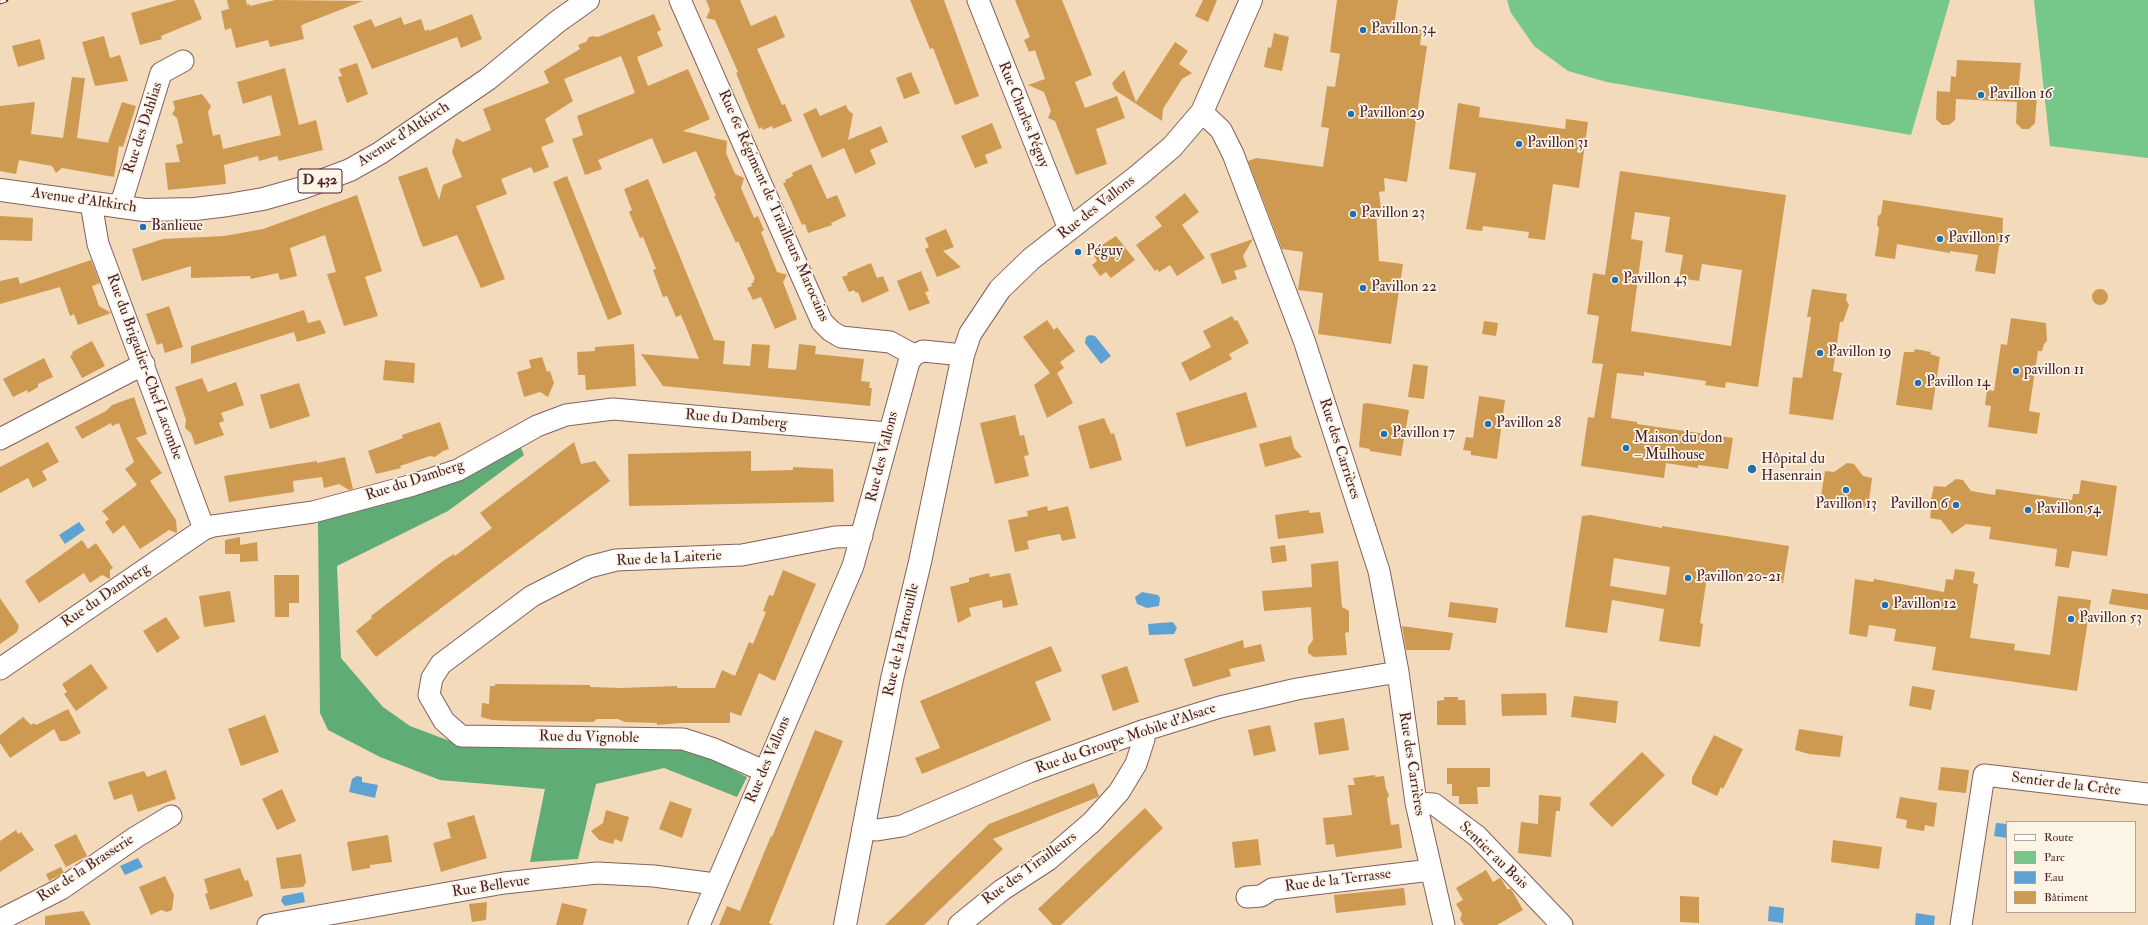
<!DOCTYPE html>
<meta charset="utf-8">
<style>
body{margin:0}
#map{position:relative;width:2148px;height:925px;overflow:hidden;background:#f2daba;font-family:"IM FELL Double Pica",serif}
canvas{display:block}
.legend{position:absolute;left:2006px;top:821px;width:130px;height:92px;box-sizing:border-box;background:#fcf5e5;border:1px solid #b59f9b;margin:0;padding:5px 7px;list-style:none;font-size:12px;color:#4a1f2b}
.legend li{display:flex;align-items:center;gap:8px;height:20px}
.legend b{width:20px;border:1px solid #b59f9b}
</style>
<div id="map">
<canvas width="2148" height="925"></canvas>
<ul class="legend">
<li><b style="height:5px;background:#fff"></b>Route</li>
<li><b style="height:11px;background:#75c78a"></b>Parc</li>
<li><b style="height:11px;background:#5ea2d3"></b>Eau</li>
<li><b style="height:11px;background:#ce9a52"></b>Bâtiment</li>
</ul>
</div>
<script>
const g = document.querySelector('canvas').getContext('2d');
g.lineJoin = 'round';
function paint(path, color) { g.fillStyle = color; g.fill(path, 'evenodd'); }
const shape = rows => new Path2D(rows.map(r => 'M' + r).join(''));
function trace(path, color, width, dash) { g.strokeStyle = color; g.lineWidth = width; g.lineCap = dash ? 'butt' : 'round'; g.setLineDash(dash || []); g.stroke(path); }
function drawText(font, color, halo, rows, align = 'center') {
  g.font = font + ' "IM FELL Double Pica",serif'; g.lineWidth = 3.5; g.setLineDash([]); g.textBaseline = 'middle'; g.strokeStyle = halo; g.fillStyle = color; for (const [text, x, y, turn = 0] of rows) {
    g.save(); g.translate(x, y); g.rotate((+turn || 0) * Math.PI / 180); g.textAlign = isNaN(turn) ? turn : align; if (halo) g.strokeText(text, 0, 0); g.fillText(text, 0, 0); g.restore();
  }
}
paint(shape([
 [1507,0,1950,0,1911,135,1607,82,1568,71,1534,46,1511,13],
 [2034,0,2148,0,2148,158,2050,146]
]), '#75c78a');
paint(shape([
 [519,443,524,455,448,511,337,566,341,658,383,707,410,726,463,746,689,748,747,777,737,797,664,768,596,784,578,859,530,862,545,789,440,780,380,757,328,730,320,713,318,519]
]), '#60ac76');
paint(shape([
 [1090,335,1095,336,1111,356,1101,364,1085,343,1086,337],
 [79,522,85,530,65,544,59,535],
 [1142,592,1158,595,1160,598,1159,606,1147,608,1137,604,1135,597],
 [1173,622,1177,628,1174,634,1149,635,1148,624],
 [357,776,362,777,362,782,378,785,375,798,349,792,352,779],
 [1996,823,2007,824,2007,838,1994,836],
 [138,858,143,867,125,875,120,866],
 [303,892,305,902,285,906,281,901,283,896],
 [1769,906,1784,908,1783,923,1768,921],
 [1916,913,1935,916,1934,925,1915,925]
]), '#5ea2d3');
paint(shape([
 [177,0,194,0,202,19,161,36,162,39,140,45,131,13],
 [227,0,246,0,247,5,250,4,250,6,275,0,363,1,304,24,301,26,304,39,270,47,268,40,236,48,231,28,225,30,221,11,229,9],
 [706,0,740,0,751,26,776,15,785,37,757,49,782,105,785,104,792,121,773,129,772,126,763,130,762,127,759,129,736,73,738,72,715,20,706,18,710,10],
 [910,0,944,0,979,96,955,105,933,48,930,49],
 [1015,0,1062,0,1092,75,1075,82,1085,108,1117,96,1125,118,1096,129,1107,164,1076,175,1055,121,1048,118,1051,111,1044,92,1028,85,1045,79,1035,50,1029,52,1024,40,1030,37],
 [1203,0,1217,0,1208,22,1195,16],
 [1337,0,1398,0,1394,26,1422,30,1420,45,1427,46,1407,182,1384,178,1385,191,1379,192,1381,209,1376,210,1379,261,1403,264,1391,344,1318,334,1323,293,1298,290,1303,252,1282,249,1248,161,1257,158,1323,167,1329,128,1321,127,1327,86,1335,87,1340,54,1330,52],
 [472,14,482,39,461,48,457,37,372,69,353,26,371,19,375,27,401,17,404,25,421,19,425,31,429,29,429,31],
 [654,14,661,30,657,32,663,46,637,57,648,86,688,69,710,119,683,131,727,141,726,153,735,174,744,178,741,188,754,218,758,216,764,230,761,232,777,272,787,275,783,282,797,319,775,329,761,297,753,300,747,288,752,286,751,284,754,282,753,280,755,279,738,241,736,243,714,196,716,196,696,151,663,164,652,138,598,160,602,169,585,175,572,139,583,135,577,116,635,93,621,56,564,79,573,101,545,119,554,142,541,147,549,167,534,173,531,167,501,179,507,194,476,206,505,279,481,288,457,235,423,247,420,240,398,177,427,167,439,200,443,185,462,177,452,152,456,138,463,142,491,130,483,109,549,83,544,71,580,49,578,45,586,42,589,37,593,36,598,37],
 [1274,33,1289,37,1282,71,1264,67,1268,47,1271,48],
 [104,36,110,58,120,55,128,81,95,86,82,42],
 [40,39,45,59,18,67,12,46],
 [1175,42,1188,51,1179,64,1192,73,1182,79,1163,109,1162,121,1115,90,1112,83,1124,70,1136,102],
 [1957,60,2021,63,2019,84,2030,96,2037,96,2035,123,2029,129,2022,129,2016,123,2017,102,1956,99,1955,120,1949,125,1942,125,1936,119,1937,91,1950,92,1951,76,1956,77],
 [357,63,368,94,347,103,338,77,342,76,339,69],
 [285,68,299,125,316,120,323,150,279,161,277,156,259,161,258,156,224,165,226,184,168,190,165,163,180,162,176,145,183,143,177,118,172,114,175,109,173,101,202,94,211,106,208,112,213,136,220,134,223,149,281,135,271,95,243,104,237,82],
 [911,72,920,93,904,99,896,78],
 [72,77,85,78,77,138,111,143,108,142,122,102,136,106,123,147,119,146,114,177,62,168,56,173,52,166,19,160,16,174,0,171,0,106,35,102,31,134,63,138],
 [1458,103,1480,107,1479,117,1565,129,1566,119,1588,122,1579,188,1553,184,1545,240,1528,238,1529,232,1483,226,1482,231,1466,229,1476,173,1449,169],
 [846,105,848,110,853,114,848,140,881,126,888,142,870,150,876,164,855,174,844,148,822,158,803,114,816,108,820,116],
 [992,123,1002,148,985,155,988,163,975,168,961,136],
 [811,164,827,199,837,195,846,216,831,223,832,225,808,233,805,224,802,225,783,183,786,182,785,180,793,176,792,173],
 [1620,171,1786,195,1758,387,1726,382,1725,388,1705,385,1706,381,1644,372,1644,376,1617,373,1611,418,1637,422,1637,424,1733,438,1728,469,1698,465,1698,468,1666,463,1664,478,1581,466,1588,417,1594,418,1603,364,1592,363,1599,316,1587,314,1593,273,1605,275],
 [1635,212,1670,217,1665,252,1683,255,1679,278,1699,281,1702,264,1742,270,1731,346,1631,331,1643,241,1631,239],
 [567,176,622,314,608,320,553,182],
 [648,179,714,340,725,341,723,364,750,366,752,344,770,345,768,368,796,370,799,344,816,346,815,354,864,359,861,381,870,382,869,388,872,388,870,406,663,386,641,354,699,359,681,315,676,317,667,296,663,297,653,270,656,269,643,237,640,238,629,212,632,210,624,189],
 [1185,193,1199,212,1182,225,1205,258,1177,276,1170,265,1159,272,1157,269,1155,271,1136,245,1162,226,1155,217],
 [357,195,382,271,365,277,378,316,344,326,327,274,336,272,325,235,290,248,297,276,280,280,278,273,251,279,250,276,191,278,191,266,142,281,132,249,163,239,224,236,263,229],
 [1883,200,2003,218,2002,243,1999,246,1995,274,1975,271,1978,255,1950,251,1950,253,1897,244,1895,259,1875,256,1879,228,1877,225,1878,216,1881,214],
 [0,216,33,218,32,241,0,240],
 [946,229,954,247,943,251,961,267,937,277,925,249,929,247,925,238],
 [1116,236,1135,260,1111,278,1106,272,1100,276,1092,265,1097,261,1094,256,1094,250],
 [1253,239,1243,256,1247,267,1234,271,1237,279,1222,284,1210,254],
 [91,260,100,283,92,286,99,306,111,313,78,325,74,314,70,316,60,287,0,304,0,281,18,277,20,284],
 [871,263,877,278,883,276,889,291,862,303,858,292,856,293,854,290,849,292,842,277,848,275,847,273],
 [921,271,929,291,925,292,930,303,909,311,897,281],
 [1812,289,1847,294,1846,300,1849,305,1843,322,1840,322,1833,371,1842,373,1833,420,1789,414,1793,377,1802,378,1811,317,1807,317],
 '2092 297a8 8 0 1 1 16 0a8 8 0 1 1-16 0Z',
 [169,306,183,347,165,353,162,343,157,345,146,314],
 [304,310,308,323,320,320,326,333,297,342,294,332,191,364,191,346],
 [1232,316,1235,321,1237,320,1249,343,1229,354,1232,359,1190,381,1181,363,1211,347,1203,331],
 [2011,318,2046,323,2047,341,2044,344,2042,351,2038,351,2029,411,2040,413,2037,434,1988,427,1991,406,1985,405,1987,390,1994,391,2001,344,2007,345],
 [1047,320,1054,330,1057,327,1075,351,1060,362,1064,368,1057,373,1073,403,1047,418,1034,385,1050,373,1023,337],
 [1484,321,1498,323,1496,336,1482,334],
 [92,341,105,366,82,378,70,356,73,354,72,352],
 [634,344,636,386,586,390,585,375,578,375,577,352,595,351,595,347],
 [1915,349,1931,352,1930,354,1940,357,1932,410,1896,405,1904,352,1914,352],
 [542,357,547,372,550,371,554,383,548,397,540,392,524,397,517,372,531,368,529,360],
 [44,358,53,377,38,384,38,387,28,393,27,390,13,397,3,379],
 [385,360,415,363,414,383,383,380],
 [1413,364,1428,366,1424,399,1408,397],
 [202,378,208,392,236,382,244,405,221,413,224,421,219,423,224,435,195,445,191,433,185,428,186,420,175,387],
 [299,383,310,416,270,429,260,395],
 [1246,392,1257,427,1186,447,1176,413],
 [1479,396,1505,400,1497,459,1471,455,1471,451,1463,450,1466,437,1473,438],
 [134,397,147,434,136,438,162,473,150,481,176,520,177,533,169,530,140,549,124,525,113,534,105,522,109,519,102,511,137,485,125,469,134,462,119,423,112,426,111,423,82,439,75,427,106,411,112,405],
 [1367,403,1409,410,1401,456,1370,451,1370,449,1359,447,1363,404],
 [1015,415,1020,436,1024,435,1029,455,1024,456,1029,476,995,484,980,423],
 [1104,418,1111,434,1114,433,1122,460,1090,469,1078,426],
 [440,422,449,449,443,451,435,457,430,456,400,466,401,468,376,474,368,451,403,438,402,435],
 [1291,436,1294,448,1302,457,1265,467,1259,444],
 [48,442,59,462,42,471,47,480,33,488,28,478,0,493,0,467],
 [574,442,581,464,595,461,610,481,376,657,356,631,372,618,371,616,443,561,454,554,455,556,492,528,480,513],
 [751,451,751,471,793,470,793,467,833,469,834,502,629,506,628,454],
 [345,457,353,489,349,490,339,484,324,488,322,477,293,481,294,492,229,502,224,476,317,461,317,463],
 [1847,463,1854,464,1863,476,1872,478,1868,509,1820,502,1825,471,1834,472],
 [1956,479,1963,480,1971,491,1995,495,1996,489,2072,500,2073,494,2079,494,2081,480,2117,486,2107,556,2072,551,2069,568,2055,566,2057,549,1989,539,1991,527,1966,524,1952,534,1941,520,1930,518,1931,509,1929,509,1934,486,1945,487],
 [1047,506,1048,511,1068,506,1076,538,1062,541,1060,534,1044,537,1027,541,1029,549,1015,552,1008,520,1028,516,1027,511],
 [1309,510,1309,513,1320,512,1324,533,1278,539,1275,515],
 [1591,515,1662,528,1662,526,1789,546,1783,583,1708,571,1700,623,1703,624,1700,647,1659,641,1664,609,1612,600,1607,633,1565,627,1582,516],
 [1614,558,1670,567,1666,595,1610,586],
 [240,537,240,547,240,545,257,542,258,561,240,562,240,554,225,554,225,540],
 [82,540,88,549,96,543,113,568,110,570,110,579,102,575,90,583,84,573,39,603,25,581],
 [1285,545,1287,561,1272,563,1270,547],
 [1338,561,1342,607,1349,611,1349,632,1345,633,1347,655,1314,657,1308,653,1308,647,1313,640,1311,607,1264,611,1262,591,1312,587,1311,564],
 [1955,569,1975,572,1973,583,1978,584,1970,638,2015,644,2014,650,2050,655,2058,596,2091,600,2077,691,1932,670,1936,647,1894,641,1896,629,1869,625,1867,637,1849,634,1855,579,1873,582,1874,579,1944,592,1946,579,1953,580],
 [783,570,816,584,775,681,759,673,741,716,730,712,730,723,680,723,657,725,657,723,625,722,618,719,597,719,593,722,513,721,492,720,481,717,482,703,489,704,490,686,495,686,495,684,590,685,590,687,622,688,677,686,677,688,715,688,722,670,735,676,749,642,753,644,766,612,763,611,769,595,773,596],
 [989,573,990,577,1010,573,1018,605,1003,608,1002,600,969,608,971,616,958,623,950,587,969,582,969,578],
 [274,575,299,575,299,603,289,603,289,617,275,617],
 [2112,589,2148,594,2148,610,2109,604],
 [230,591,235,622,204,627,199,596],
 [0,598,19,626,17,632,0,644],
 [1450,602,1498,608,1496,623,1448,617],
 [166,617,180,638,157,653,143,631],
 [1402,626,1453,633,1450,650,1406,650],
 [1243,640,1244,648,1261,644,1265,661,1229,669,1231,676,1193,687,1184,659],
 [1051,646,1062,671,1035,682,1051,720,922,774,915,758,940,748,920,701],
 [91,664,108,688,76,711,64,694,67,692,62,684],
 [1127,666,1139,702,1113,711,1101,675],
 [1912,686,1935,690,1931,710,1909,706],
 [1546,693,1547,715,1502,716,1501,694],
 [1574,696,1618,701,1616,723,1571,717],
 [1444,697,1458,697,1458,700,1465,700,1466,725,1437,725,1437,701,1444,700],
 [68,709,81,733,66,741,60,741,54,729,10,758,0,743,0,735,23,717,31,725,34,723,36,725],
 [265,715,279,752,241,766,228,729],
 [1344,718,1349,750,1319,755,1314,723],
 [1270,725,1276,751,1254,756,1248,730],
 [1799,729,1843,736,1840,757,1809,754,1795,750],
 [815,730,843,741,769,923,773,925,719,925,727,906,740,911,771,836,772,837,779,820],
 [1714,735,1743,749,1723,789,1721,787,1717,796,1692,784,1692,778],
 [1642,752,1665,775,1612,827,1589,804],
 [1941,767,1969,770,1966,793,1938,790],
 [1447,768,1490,768,1490,787,1477,787,1478,804,1459,804,1459,796,1452,796,1452,784,1447,784],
 [166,770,176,799,138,812,132,794,114,800,108,782,144,771,147,777],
 [1375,775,1375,777,1384,776,1386,789,1389,795,1387,799,1391,825,1399,824,1402,848,1336,857,1334,844,1326,845,1323,818,1352,815,1348,785,1355,785,1353,778],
 [1094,783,1099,796,1098,797,993,839,1003,849,924,925,885,925,989,824],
 [282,789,296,821,277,830,262,799],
 [1539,795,1561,797,1560,811,1556,811,1551,857,1518,853,1521,822,1538,824],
 [1900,797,1937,803,1934,827,1925,825,1924,831,1906,828,1907,820,1896,818],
 [670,801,692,809,682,838,659,829],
 [1145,808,1163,828,1061,925,1053,925,1038,909],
 [606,810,629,817,622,842,615,839,613,844,599,840,591,831,603,823],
 [474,815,487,858,441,872,433,843,451,838,447,823],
 [16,830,18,834,21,832,34,850,0,872,0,841],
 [76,834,87,856,66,867,54,845],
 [388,835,392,862,370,865,370,868,352,871,347,842],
 [1258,839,1261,865,1235,868,1232,842],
 [1833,840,1882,847,1879,869,1831,862],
 [301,854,306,882,303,887,281,889,276,858],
 [61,867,64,873,49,881,46,874],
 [240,868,245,881,248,880,253,896,210,910,205,894,208,893,204,879],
 [1486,870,1493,882,1500,878,1502,880,1507,889,1511,889,1523,910,1497,925,1464,925,1460,919,1462,914,1456,904,1463,900,1456,888],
 [165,876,174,895,172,910,167,912,161,910,151,915,139,887],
 [1404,888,1406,905,1336,913,1334,895],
 [1680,896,1699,897,1699,923,1680,922],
 [487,902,486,920,472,922,469,904],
 [562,903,587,909,583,925,556,925],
 [83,911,91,925,45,925,45,916]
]), '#ce9a52');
const street = shape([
 [680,0,822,322,831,331,841,337,890,342,914,355],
 [978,0,1069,229],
 [1202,112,1221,130,1233,154,1304,340,1379,571,1398,672,1416,803,1444,925],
 [91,203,98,244,204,529],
 [120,207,161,73,183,61],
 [0,439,144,364],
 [0,669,204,529,213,526,313,512,413,485,458,470,537,426,566,415,613,409,888,433],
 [764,771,714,749,683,739,461,736,444,721,429,695,432,678,441,664,532,596,589,567,616,560,742,555,835,537,862,536],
 [1416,803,1434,804,1477,836,1562,925],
 [863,828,877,830,902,826,1029,772,1142,731,1220,707,1297,689,1398,672],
 [1247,897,1261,896,1272,889,1431,870],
 [0,920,61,889,136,837,171,816],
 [268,925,504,883,597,873,654,876,715,884],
 [699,925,853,566,909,362,914,355,923,351,963,355],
 [959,925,1002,890,1048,860,1092,822,1119,792,1136,764,1144,739,1142,731],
 [1961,925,1984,775,2148,794]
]);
const secondary = shape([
 [845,925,892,679,920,562,963,355,970,334,1000,289,1031,259,1139,175,1172,147,1202,112,1251,0]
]);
const primary = shape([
 [0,190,144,210,195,209,228,205,263,199,302,188,350,170,380,153,488,79,557,22,588,0]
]);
trace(street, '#85605d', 23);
trace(secondary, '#85605d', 24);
trace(primary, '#85605d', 24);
trace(street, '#fff', 21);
trace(secondary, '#fff', 22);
trace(primary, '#fff', 22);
const rail = shape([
 [0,2,6,0]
]);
trace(rail, '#4a1f2b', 4.5);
trace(rail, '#fcf5e5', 3, [9]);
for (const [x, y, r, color] of [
 [1363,30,4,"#1f6fb2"],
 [1981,95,4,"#1f6fb2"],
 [1351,114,4,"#1f6fb2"],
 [1519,144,4,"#1f6fb2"],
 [1353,214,4,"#1f6fb2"],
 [143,227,4,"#1f6fb2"],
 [1940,239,4,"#1f6fb2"],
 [1078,252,4,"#1f6fb2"],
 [1615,280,4,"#1f6fb2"],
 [1363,288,4,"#1f6fb2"],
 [1820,353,4,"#1f6fb2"],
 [2016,371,4,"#1f6fb2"],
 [1918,383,4,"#1f6fb2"],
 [1488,424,4,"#1f6fb2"],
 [1384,434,4,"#1f6fb2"],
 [1626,448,4,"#1f6fb2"],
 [1752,469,5,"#1f6fb2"],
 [1846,490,4,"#1f6fb2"],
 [1956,505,4,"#1f6fb2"],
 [2028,510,4,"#1f6fb2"],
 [1688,578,4,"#1f6fb2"],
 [1885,605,4,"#1f6fb2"],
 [2071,619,4,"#1f6fb2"]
]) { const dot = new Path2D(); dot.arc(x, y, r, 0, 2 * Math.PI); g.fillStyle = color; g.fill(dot); trace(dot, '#fcf5e5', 1.5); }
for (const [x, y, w] of [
 [320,181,44]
]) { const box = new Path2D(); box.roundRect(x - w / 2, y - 12, w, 24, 3); g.fillStyle = '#fcf5e5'; g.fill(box); trace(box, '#4a1f2b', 1); }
drawText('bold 14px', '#4a1f2b', null, [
 ["D 432",320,181]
]);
drawText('15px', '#4a1f2b', '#fcf5e5', [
 ["Pavillon 34",1371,30],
 ["Pavillon 16",1989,95],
 ["Pavillon 29",1359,114],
 ["Pavillon 31",1527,144],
 ["Pavillon 23",1361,214],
 ["Banlieue",151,227],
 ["Pavillon 15",1948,239],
 ["Péguy",1086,252],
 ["Pavillon 43",1623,280],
 ["Pavillon 22",1371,288],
 ["Pavillon 19",1828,353],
 ["pavillon 11",2024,371],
 ["Pavillon 14",1926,383],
 ["Pavillon 28",1496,424],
 ["Pavillon 17",1392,434],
 ["Maison du don",1634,439],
 ["– Mulhouse",1634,456],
 ["Hôpital du",1761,460],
 ["Hasenrain",1761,477],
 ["Pavillon 13",1846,505,"center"],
 ["Pavillon 6",1948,505,"right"],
 ["Pavillon 54",2036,510],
 ["Pavillon 20-21",1696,578],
 ["Pavillon 12",1893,605],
 ["Pavillon 53",2079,619]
], 'left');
drawText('15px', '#4a1f2b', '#fcf5e5', [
 ["Rue Charles Péguy",1023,115,68],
 ["Rue des Dahlias",144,128,-72],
 ["Avenue d'Altkirch",404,135,-33],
 ["Avenue d'Altkirch",84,201,8],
 ["Rue 6e Régiment de Tirailleurs Marocains",773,206,66],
 ["Rue des Vallons",1097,208,-38],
 ["Rue du Brigadier-Chef Lacombe",144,367,70],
 ["Rue du Damberg",736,420,5],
 ["Rue des Carrières",1339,449,72],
 ["Rue des Vallons",883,457,-76],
 ["Rue du Damberg",415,481,-18],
 ["Rue de la Laiterie",669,559,-3],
 ["Rue du Damberg",106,596,-34],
 ["Rue de la Patrouille",902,640,-77],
 ["Rue du Vignoble",589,738,1],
 ["Rue du Groupe Mobile d'Alsace",1126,739,-19],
 ["Rue des Vallons",769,760,-67],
 ["Rue des Carrières",1411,764,81],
 ["Sentier de la Crête",2066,785,7],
 ["Sentier au Bois",1493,856,44],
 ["Rue de la Brasserie",86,869,-33],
 ["Rue des Tirailleurs",1030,869,-36],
 ["Rue de la Terrasse",1338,881,-7],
 ["Rue Bellevue",491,887,-9]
]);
</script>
